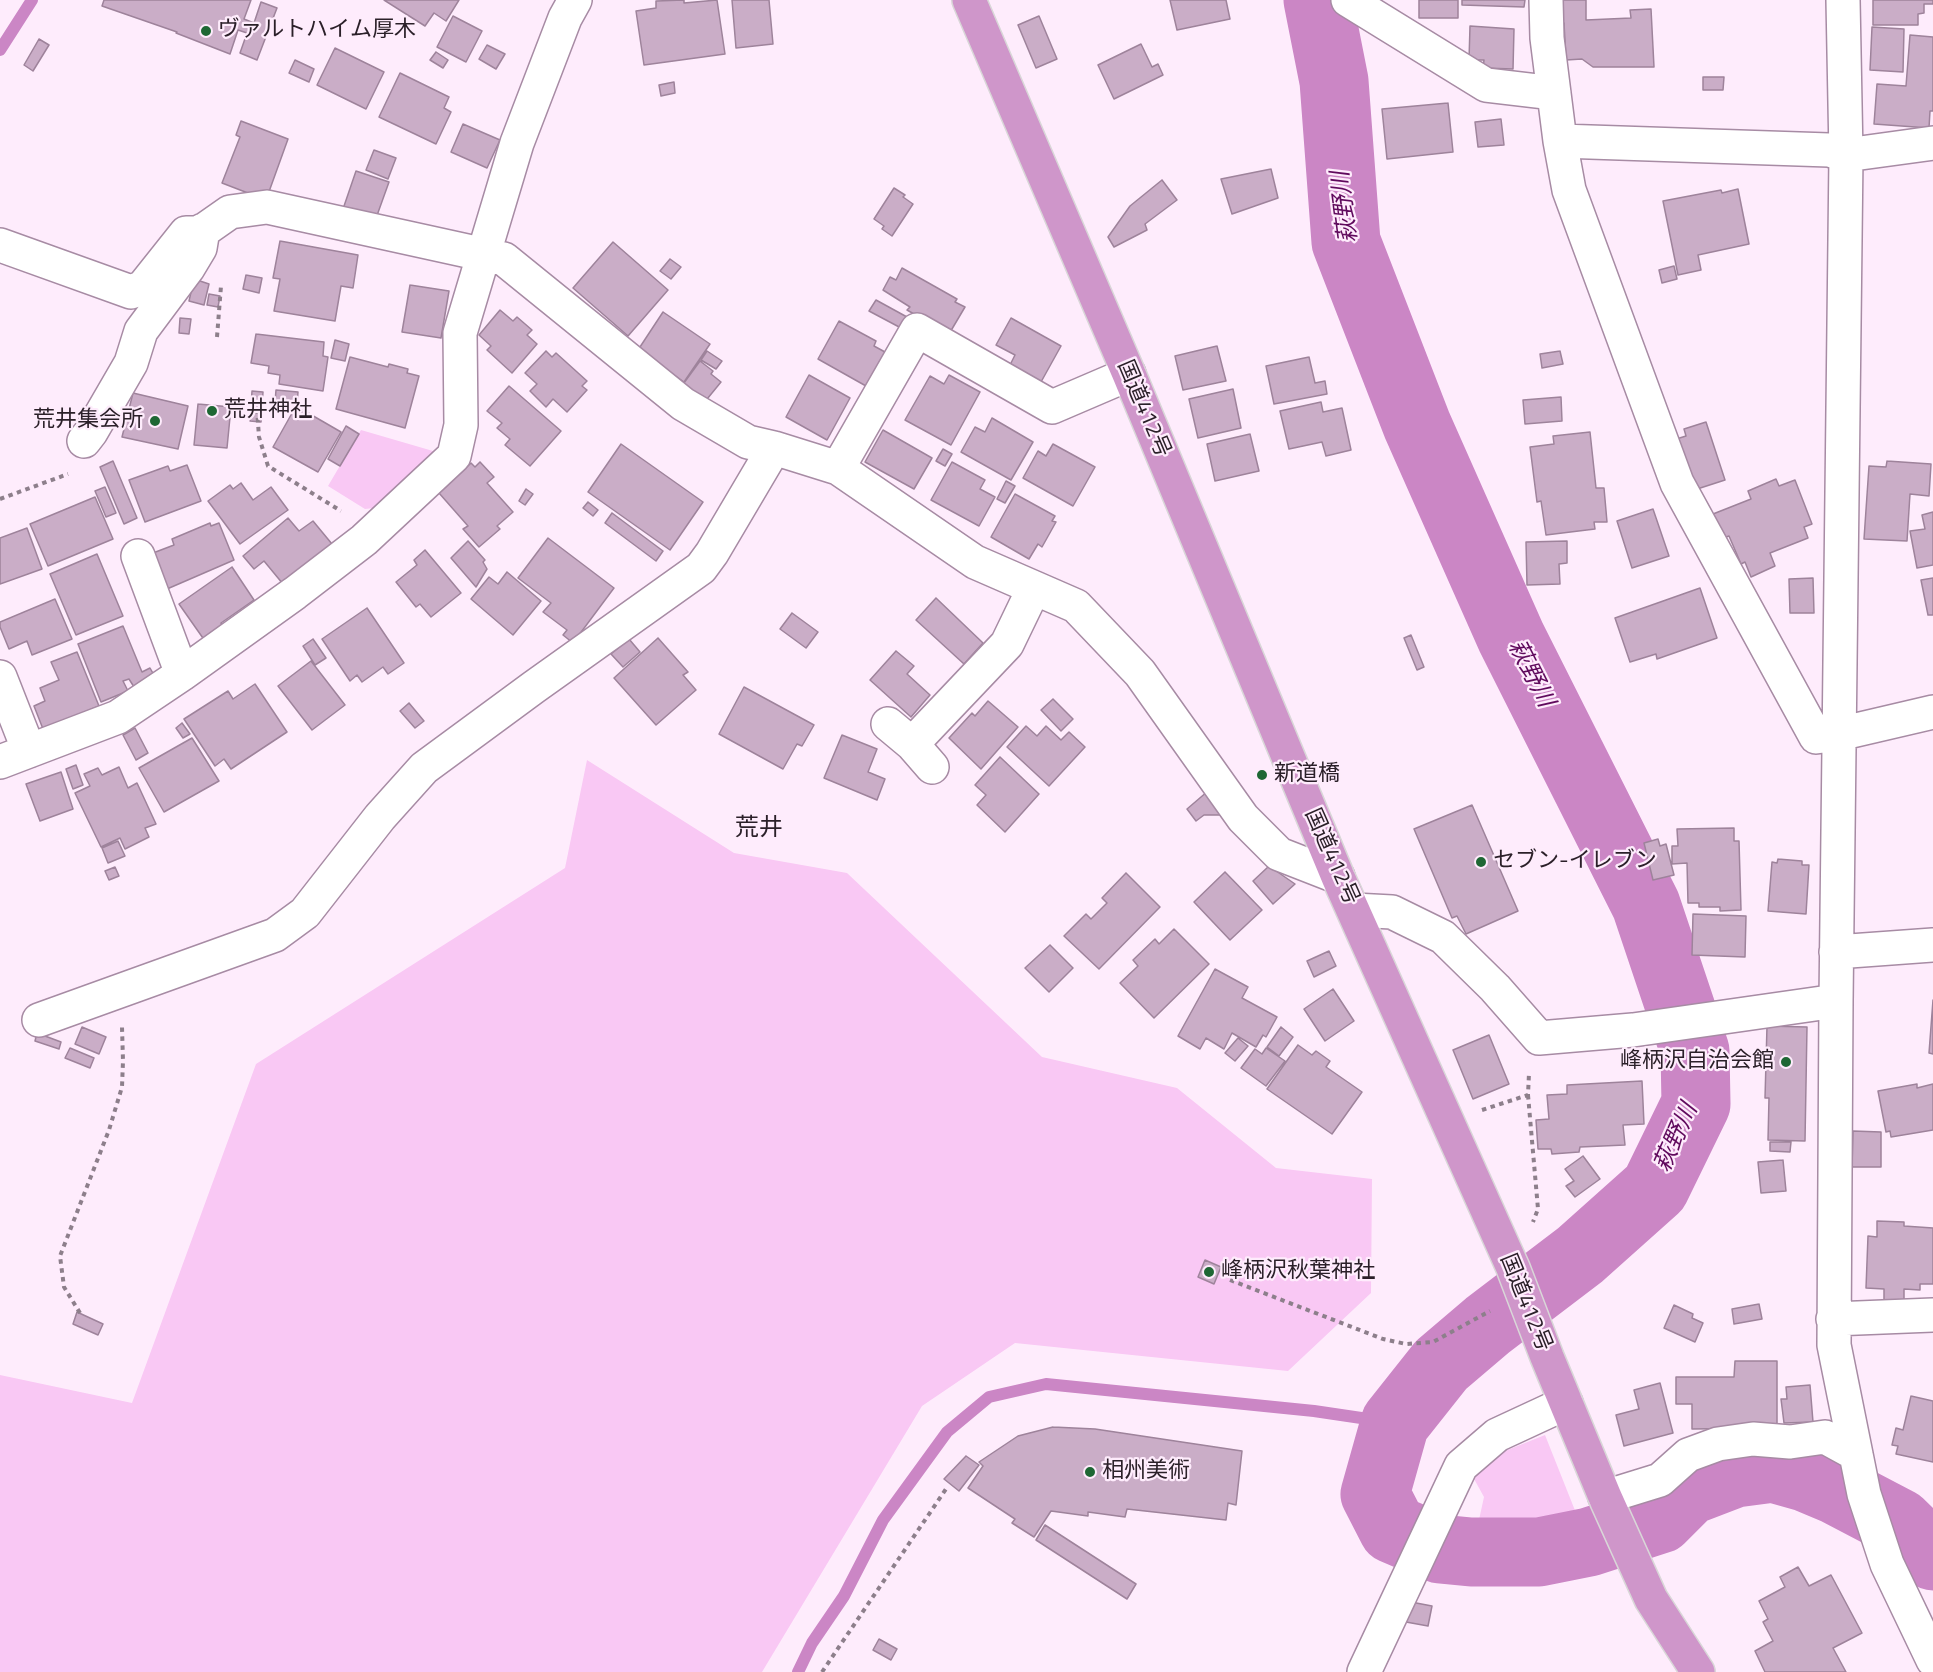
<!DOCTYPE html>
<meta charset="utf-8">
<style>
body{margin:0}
canvas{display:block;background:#feecfc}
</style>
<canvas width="1933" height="1672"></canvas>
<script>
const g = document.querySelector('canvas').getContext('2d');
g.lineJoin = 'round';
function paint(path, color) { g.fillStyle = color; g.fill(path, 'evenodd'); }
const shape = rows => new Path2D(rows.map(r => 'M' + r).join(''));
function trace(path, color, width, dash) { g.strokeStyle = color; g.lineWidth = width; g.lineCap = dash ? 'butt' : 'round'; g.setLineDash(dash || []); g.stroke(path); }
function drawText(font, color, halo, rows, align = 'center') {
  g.font = font + ' "Titillium Web","Noto Sans JP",sans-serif'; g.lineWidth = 4.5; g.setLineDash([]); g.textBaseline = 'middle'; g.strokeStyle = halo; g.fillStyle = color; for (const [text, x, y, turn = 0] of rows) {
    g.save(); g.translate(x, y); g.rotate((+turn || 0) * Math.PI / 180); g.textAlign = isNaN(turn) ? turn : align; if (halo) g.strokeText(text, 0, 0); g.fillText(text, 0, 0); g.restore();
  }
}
paint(shape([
 [361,430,433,451,434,453,383,507,365,509,328,486],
 [587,760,734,853,847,873,1042,1057,1177,1088,1276,1168,1372,1179,1371,1293,1288,1371,1015,1343,922,1406,762,1672,0,1672,0,1375,132,1403,256,1064,565,868],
 [1545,1435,1576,1513,1529,1529,1483,1532,1477,1529,1484,1497,1473,1477,1500,1453]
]), '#f9c8f4');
trace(shape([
 [0,50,32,0],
 [798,1672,812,1643,844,1596,883,1520,947,1432,989,1397,1046,1384,1314,1411,1395,1423]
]), '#cb86c5', 12);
trace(shape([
 [1318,0,1334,81,1346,242,1417,425,1511,637,1646,905,1695,1051,1696,1104,1655,1188,1580,1255,1488,1325,1441,1365,1395,1423,1375,1494,1393,1529,1440,1549,1471,1552,1539,1552,1589,1542,1660,1519,1688,1491,1735,1473,1773,1468,1805,1477,1836,1490,1899,1523,1933,1556]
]), '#cb86c5', 69);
const building = shape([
 [104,0,251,0,244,19,254,23,261,2,277,8,257,60,240,53,247,33,238,30,230,54,176,33,177,32,102,6,104,0],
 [384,0,459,0,446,21,434,13,425,26,384,0],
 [684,0,684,3,717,0,725,54,644,65,636,11,656,8,656,1,684,0],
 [732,0,769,0,773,44,736,48,732,0],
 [1170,0,1226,0,1230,19,1177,30,1170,0],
 [1419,0,1458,0,1458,18,1419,18,1419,0],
 [1462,0,1525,0,1524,7,1462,5,1462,0],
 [1560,0,1586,0,1586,20,1631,18,1630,10,1651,9,1654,67,1593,67,1582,59,1566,60,1564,23,1561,23,1560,0],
 [1873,0,1933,0,1933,4,1924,4,1924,13,1918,14,1918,25,1873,25,1873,0],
 [453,16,482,31,466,62,437,47,453,16],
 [1039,16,1057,59,1036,68,1018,25,1039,16],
 [1470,26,1514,29,1513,69,1483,68,1484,60,1469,60,1470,26],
 [1872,27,1904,29,1903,72,1870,70,1872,27],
 [1910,35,1933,37,1933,111,1930,111,1929,128,1874,124,1877,84,1906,86,1910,35],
 [39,39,49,45,33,71,24,65,39,39],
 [1141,44,1152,67,1158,64,1163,75,1114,99,1098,65,1141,44],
 [487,45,505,54,496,69,479,59,487,45],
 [335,48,384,72,366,109,317,85,335,48],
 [436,52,448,60,443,68,430,60,436,52],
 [295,60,314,69,309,82,289,73,295,60],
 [400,73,449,97,444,108,451,112,436,144,379,117,400,73],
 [1703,77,1724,77,1723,90,1703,90,1703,77],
 [674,82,675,93,661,96,659,85,674,82],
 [1448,103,1453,152,1387,159,1382,109,1448,103],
 [1501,119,1504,145,1478,147,1475,122,1501,119],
 [241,121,288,139,266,200,222,183,240,137,236,135,241,121],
 [463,124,500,140,487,168,451,152,463,124],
 [374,150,396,158,388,179,366,170,374,150],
 [1271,169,1278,198,1232,214,1221,179,1271,169],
 [356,171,389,182,375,221,343,209,356,171],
 [1162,180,1177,200,1145,224,1147,230,1114,247,1108,237,1130,206,1162,180],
 [894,188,905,195,903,197,913,204,892,236,882,229,884,226,874,219,894,188],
 [1738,189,1749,244,1698,255,1701,270,1678,275,1663,201,1721,190,1722,193,1738,189],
 [280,241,358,255,353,288,341,286,335,321,274,311,280,279,273,278,280,241],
 [613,242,668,290,628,336,573,288,613,242],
 [670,259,681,267,671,279,660,271,670,259],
 [1674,266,1677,279,1662,283,1659,270,1674,266],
 [902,268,957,299,955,302,965,307,949,334,907,310,910,307,883,290,890,277,896,280,902,268],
 [246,275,262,278,259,293,243,289,246,275],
 [194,279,209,284,204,305,189,301,194,279],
 [410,285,449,291,441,338,402,332,410,285],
 [209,294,220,296,218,307,207,305,209,294],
 [876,300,907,317,901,328,869,311,876,300],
 [500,310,513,321,517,317,532,330,527,335,537,344,512,373,487,350,491,346,479,335,500,310],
 [663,312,710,344,684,382,638,350,663,312],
 [180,318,191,319,189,334,179,333,180,318],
 [1011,318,1061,346,1041,382,1010,365,1015,355,996,345,1011,318],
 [839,321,876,341,874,346,885,352,866,386,818,359,839,321],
 [256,334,324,342,323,356,328,357,323,391,279,384,280,375,268,373,269,366,251,363,256,334],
 [335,340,349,344,345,361,331,358,335,340],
 [1217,346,1226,381,1183,390,1175,356,1217,346],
 [546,351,552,357,556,353,587,381,582,386,587,390,567,412,553,399,546,407,530,391,537,384,525,373,546,351],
 [707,351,722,361,716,369,701,360,707,351],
 [1560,351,1563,364,1542,368,1540,354,1560,351],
 [350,357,388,367,389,364,408,369,407,373,419,376,405,428,336,409,350,357],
 [1309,357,1315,383,1325,381,1327,394,1274,404,1266,366,1309,357],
 [700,361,713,371,711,374,721,382,703,404,681,387,700,361],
 [809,375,850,398,827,440,786,417,809,375],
 [949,375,980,392,951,445,905,420,930,376,944,384,949,375],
 [509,386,561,431,530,466,505,445,510,439,497,428,502,423,487,411,509,386],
 [1233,389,1241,428,1198,438,1189,399,1233,389],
 [276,390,298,392,297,405,275,402,276,390],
 [252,391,263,392,261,422,250,421,252,391],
 [133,393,188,406,178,449,122,437,133,393],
 [1561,397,1562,421,1525,424,1523,400,1561,397],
 [1321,402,1323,412,1342,408,1351,450,1326,456,1322,442,1289,449,1280,411,1321,402],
 [198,404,231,407,227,448,194,445,198,404],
 [296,406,341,432,318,472,273,447,296,406],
 [992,418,1033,442,1011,480,961,452,975,427,985,432,992,418],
 [1706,422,1725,480,1691,491,1670,441,1686,436,1684,429,1706,422],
 [346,426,359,434,340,466,328,459,346,426],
 [883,430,932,458,914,489,865,462,883,430],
 [1590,432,1596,488,1604,488,1607,522,1594,522,1595,529,1546,535,1541,501,1537,502,1530,447,1554,444,1553,436,1590,432],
 [1250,434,1259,471,1215,481,1207,444,1250,434],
 [621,444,703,502,670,550,588,492,621,444],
 [1053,444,1095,467,1073,506,1023,478,1038,451,1046,456,1053,444],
 [943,449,952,454,945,466,936,461,943,449],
 [113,461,137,518,124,524,100,467,113,461],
 [1887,461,1931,464,1929,496,1910,494,1907,541,1864,539,1869,466,1886,467,1887,461],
 [480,462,494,477,487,483,513,512,497,526,500,529,479,547,463,529,468,526,439,493,471,463,475,467,480,462],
 [952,462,985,480,980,489,995,497,979,526,931,500,952,462],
 [187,465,201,501,145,522,129,480,168,466,170,471,187,465],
 [1776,479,1779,486,1795,480,1812,524,1804,527,1808,538,1770,553,1775,566,1751,577,1745,562,1741,564,1729,536,1723,538,1713,514,1751,499,1748,491,1776,479],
 [1006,481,1015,486,1005,503,997,499,1006,481],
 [241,483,253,500,271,487,288,510,240,544,208,501,230,485,233,489,241,483],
 [105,487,116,513,106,517,95,491,105,487],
 [526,489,533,494,525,505,519,501,526,489],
 [1015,494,1055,516,1052,521,1056,522,1042,547,1038,544,1029,559,991,537,1015,494],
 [95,497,113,539,48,566,30,524,95,497],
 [588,502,598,510,593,516,583,508,588,502],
 [1653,509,1669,556,1632,568,1617,521,1653,509],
 [1933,512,1933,565,1917,568,1910,531,1925,529,1922,515,1933,512],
 [612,513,663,551,656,561,605,523,612,513],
 [288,518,299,531,313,521,332,544,283,584,264,561,254,569,243,556,288,518],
 [210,523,211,526,219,523,234,560,167,589,153,553,174,545,172,539,210,523],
 [27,528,42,569,0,584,0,538,27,528],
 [548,538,614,588,573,643,563,635,567,630,543,612,551,603,518,578,548,538],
 [468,541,485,560,483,562,487,569,476,587,451,558,468,541],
 [1567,541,1567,563,1559,564,1560,584,1527,585,1526,542,1567,541],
 [425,550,461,593,431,617,420,604,416,607,396,582,417,565,414,560,425,550],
 [97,554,123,616,76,635,50,574,97,554],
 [232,567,254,600,221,623,224,628,205,641,179,604,232,567],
 [507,572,541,601,513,635,471,599,489,577,498,584,507,572],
 [1813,578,1814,613,1790,613,1789,579,1813,578],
 [1933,578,1933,615,1928,615,1921,580,1933,578],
 [1700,588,1717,638,1657,659,1656,654,1630,662,1615,618,1700,588],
 [936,598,983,643,964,664,916,620,936,598],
 [55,599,72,639,32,655,27,641,9,649,0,627,0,622,55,599],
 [367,608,404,663,388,674,383,667,362,682,357,675,350,681,322,639,367,608],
 [792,613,818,632,806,648,780,629,792,613],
 [123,626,142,672,150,668,154,675,134,687,129,679,123,681,128,691,101,702,78,644,123,626],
 [1411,635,1424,667,1417,670,1404,638,1411,635],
 [658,638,688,672,683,675,696,690,656,725,614,678,658,638],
 [313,639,326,658,315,665,303,646,313,639],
 [629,639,640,652,623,667,611,654,629,639],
 [896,651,914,666,907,674,930,695,911,717,870,680,896,651],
 [77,652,99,706,43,729,34,706,45,701,40,688,59,680,51,662,77,652],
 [311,661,345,705,312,730,278,686,311,661],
 [255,684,287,732,231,769,224,759,215,766,184,719,228,691,233,699,255,684],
 [744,687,814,725,802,746,797,744,783,769,719,734,744,687],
 [1053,699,1073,719,1061,731,1041,710,1053,699],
 [988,701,1018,727,981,769,949,738,972,713,975,716,988,701],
 [409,703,424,721,415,728,400,711,409,703],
 [182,723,190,734,183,738,176,728,182,723],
 [1026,726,1037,736,1046,726,1061,740,1069,732,1085,747,1049,786,1007,747,1026,726],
 [135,728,148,753,136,760,123,735,135,728],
 [842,735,877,749,868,772,885,779,877,800,824,778,842,735],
 [192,738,219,781,164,812,139,768,192,738],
 [1000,757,1039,794,1005,832,977,805,986,795,975,785,1000,757],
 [76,765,83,785,73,789,66,769,76,765],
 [119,767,128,788,137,783,156,824,145,828,149,837,125,849,120,838,101,847,75,793,90,786,84,774,98,768,102,775,119,767],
 [61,772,73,809,40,821,26,784,61,772],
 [1208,791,1226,815,1204,815,1196,821,1187,809,1208,791],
 [1472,805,1518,911,1466,934,1457,916,1452,918,1414,829,1472,805],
 [1734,828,1734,841,1739,841,1741,910,1720,911,1720,907,1699,907,1699,903,1688,903,1687,863,1672,864,1672,846,1678,846,1677,829,1734,828],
 [1658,839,1660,846,1666,844,1674,875,1653,880,1644,843,1658,839],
 [118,841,125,856,108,863,102,848,118,841],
 [1778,859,1802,861,1802,865,1809,865,1806,914,1768,911,1772,862,1777,863,1778,859],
 [1269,866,1295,884,1273,904,1253,881,1269,866],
 [115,867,119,876,109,880,105,871,115,867],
 [1225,872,1262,910,1230,940,1194,902,1225,872],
 [1126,873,1160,907,1099,969,1064,936,1086,914,1091,919,1107,903,1102,898,1126,873],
 [1693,914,1746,916,1745,957,1692,955,1693,914],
 [1174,929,1209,964,1154,1018,1120,983,1138,966,1133,960,1155,939,1159,944,1174,929],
 [1050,945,1073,968,1049,992,1025,968,1050,945],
 [1329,951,1336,966,1314,977,1307,961,1329,951],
 [1215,969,1248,987,1242,998,1277,1017,1266,1037,1263,1035,1256,1047,1232,1033,1224,1049,1206,1038,1200,1049,1178,1036,1215,969],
 [1333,989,1354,1021,1325,1041,1304,1009,1333,989],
 [1933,1000,1933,1054,1929,1053,1933,1000],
 [1767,1026,1807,1027,1805,1141,1768,1140,1769,1098,1765,1098,1767,1026],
 [82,1027,106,1037,99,1054,75,1044,82,1027],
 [1281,1027,1293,1037,1279,1056,1267,1047,1281,1027],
 [37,1033,61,1042,59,1049,35,1041,37,1033],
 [1489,1035,1509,1084,1473,1099,1453,1050,1489,1035],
 [1238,1038,1248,1046,1235,1061,1225,1053,1238,1038],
 [1298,1045,1312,1055,1316,1051,1330,1061,1326,1067,1362,1092,1332,1134,1267,1089,1298,1045],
 [70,1048,94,1058,90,1068,65,1058,70,1048],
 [1266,1048,1285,1061,1266,1086,1241,1068,1255,1049,1262,1054,1266,1048],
 [1642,1081,1644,1124,1623,1125,1625,1145,1580,1147,1579,1152,1552,1154,1551,1149,1538,1149,1536,1120,1549,1119,1547,1095,1567,1094,1567,1085,1642,1081],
 [1917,1084,1917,1088,1933,1084,1933,1130,1891,1137,1890,1131,1886,1132,1878,1091,1917,1084],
 [1853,1131,1881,1132,1881,1167,1852,1167,1853,1131],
 [1770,1142,1791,1142,1790,1152,1770,1151,1770,1142],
 [1583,1156,1600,1179,1575,1197,1566,1186,1574,1181,1565,1169,1583,1156],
 [1783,1160,1786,1191,1761,1193,1758,1162,1783,1160],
 [1877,1221,1904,1222,1904,1226,1933,1228,1933,1284,1920,1284,1920,1290,1904,1289,1904,1301,1884,1300,1884,1289,1866,1288,1868,1236,1877,1237,1877,1221],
 [1205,1260,1221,1267,1214,1284,1198,1277,1205,1260],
 [1759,1304,1762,1319,1734,1324,1732,1309,1759,1304],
 [1674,1305,1693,1314,1692,1318,1703,1323,1695,1342,1664,1328,1674,1305],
 [77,1312,103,1324,98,1335,73,1324,77,1312],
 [1735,1361,1777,1361,1777,1428,1692,1429,1692,1404,1676,1404,1676,1377,1734,1377,1735,1361],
 [1660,1383,1673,1433,1624,1446,1616,1415,1639,1409,1634,1390,1660,1383],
 [1810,1385,1813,1422,1784,1423,1781,1399,1787,1399,1786,1387,1810,1385],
 [1911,1396,1933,1401,1933,1462,1896,1454,1898,1446,1892,1445,1896,1428,1903,1430,1911,1396],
 [1053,1427,1095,1429,1242,1451,1236,1505,1228,1503,1226,1520,1127,1509,1125,1517,1088,1512,1088,1516,1051,1511,1034,1537,1012,1523,1015,1519,968,1488,983,1466,979,1462,1018,1436,1053,1427],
 [966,1456,979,1465,959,1491,944,1479,966,1456],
 [1045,1525,1136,1584,1127,1599,1036,1540,1045,1525],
 [1798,1567,1809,1586,1831,1575,1862,1633,1833,1648,1846,1672,1765,1672,1755,1651,1773,1641,1763,1622,1768,1619,1759,1601,1785,1587,1780,1577,1798,1567],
 [1411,1602,1432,1606,1428,1626,1406,1622,1411,1602],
 [879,1639,897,1649,891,1660,873,1650,879,1639]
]);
paint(building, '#caadc7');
trace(building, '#9e839b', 1.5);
const minor = shape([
 [1348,0,1486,85,1554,93],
 [1546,0,1547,38,1560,141,1569,190,1677,483,1816,737,1839,734,1933,712],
 [1843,0,1846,155,1836,1001,1834,1345,1864,1494,1887,1564,1933,1660],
 [1560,141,1829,150,1846,155,1933,143],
 [0,245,131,292,143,287,186,233,200,233,230,212,267,207,504,259,683,404,748,442,774,448,838,468,975,562,1076,606,1140,673,1243,818,1279,854,1338,877],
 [84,441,91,432,131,363,141,331,188,268,200,248,203,230],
 [838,468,917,330,1052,407,1129,374],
 [138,556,182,674],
 [0,677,29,751],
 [888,724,912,744,1007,644,1034,588],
 [912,744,932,767],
 [0,762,118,717,182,674,295,593,364,540,454,456,461,425,460,333,517,143,565,18,575,0],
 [1354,910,1392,912,1443,937,1495,988,1539,1038,1633,1030,1836,1001],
 [1836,952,1933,945],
 [39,1020,275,935,305,913,380,817,424,768,534,687,701,568,712,553,774,448],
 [1833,1319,1933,1315],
 [1605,1497,1660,1480,1688,1455,1718,1444,1753,1439,1790,1442,1825,1437,1856,1454],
 [1364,1672,1461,1466,1497,1435,1566,1403]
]);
const highway = shape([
 [969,0,1129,374,1338,877,1513,1268,1547,1357,1605,1497,1651,1599,1698,1672]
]);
trace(minor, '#a78ba4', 36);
trace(highway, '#d9d7d8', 36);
trace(shape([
 [217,337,221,286],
 [257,409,259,437,268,466,341,511],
 [0,499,68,474],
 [1528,1095,1538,1209,1533,1222],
 [1482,1110,1528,1095,1529,1073],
 [1230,1280,1383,1339,1406,1344,1433,1342,1490,1311],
 [80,1313,64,1287,60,1256,109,1130,122,1087,123,1061,122,1027],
 [822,1672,946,1489]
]), '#8d7f8b', 4, [4.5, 4.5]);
trace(minor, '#fff', 33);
trace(highway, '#cf96ca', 33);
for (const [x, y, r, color] of [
 [206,31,6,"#1e6734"],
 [212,411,6,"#1e6734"],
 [155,421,6,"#1e6734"],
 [1262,775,6,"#1e6734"],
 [1481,862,6,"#1e6734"],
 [1786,1062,6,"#1e6734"],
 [1209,1272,6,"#1e6734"],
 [1090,1472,6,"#1e6734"]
]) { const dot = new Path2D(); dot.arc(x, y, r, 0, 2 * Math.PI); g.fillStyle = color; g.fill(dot); trace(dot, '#feecfc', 2); }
drawText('22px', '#2b2029', '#feecfc', [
 ["ヴァルトハイム厚木",218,31],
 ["荒井神社",224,411],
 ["荒井集会所",143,421,"right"],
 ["新道橋",1274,775],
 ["セブン-イレブン",1493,862],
 ["峰柄沢自治会館",1774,1062,"right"],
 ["峰柄沢秋葉神社",1221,1272],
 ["相州美術",1102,1472]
], 'left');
drawText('22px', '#2b2029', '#feecfc', [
 ["国道412号",1143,409,67],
 ["国道412号",1331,857,66],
 ["国道412号",1525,1303,68]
]);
drawText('italic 24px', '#600a5d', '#feecfc', [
 ["萩野川",1346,207,-97],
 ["萩野川",1530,674,63],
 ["萩野川",1677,1138,-66]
]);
drawText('24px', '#2b2029', '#feecfc', [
 ["荒井",759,829]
]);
</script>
